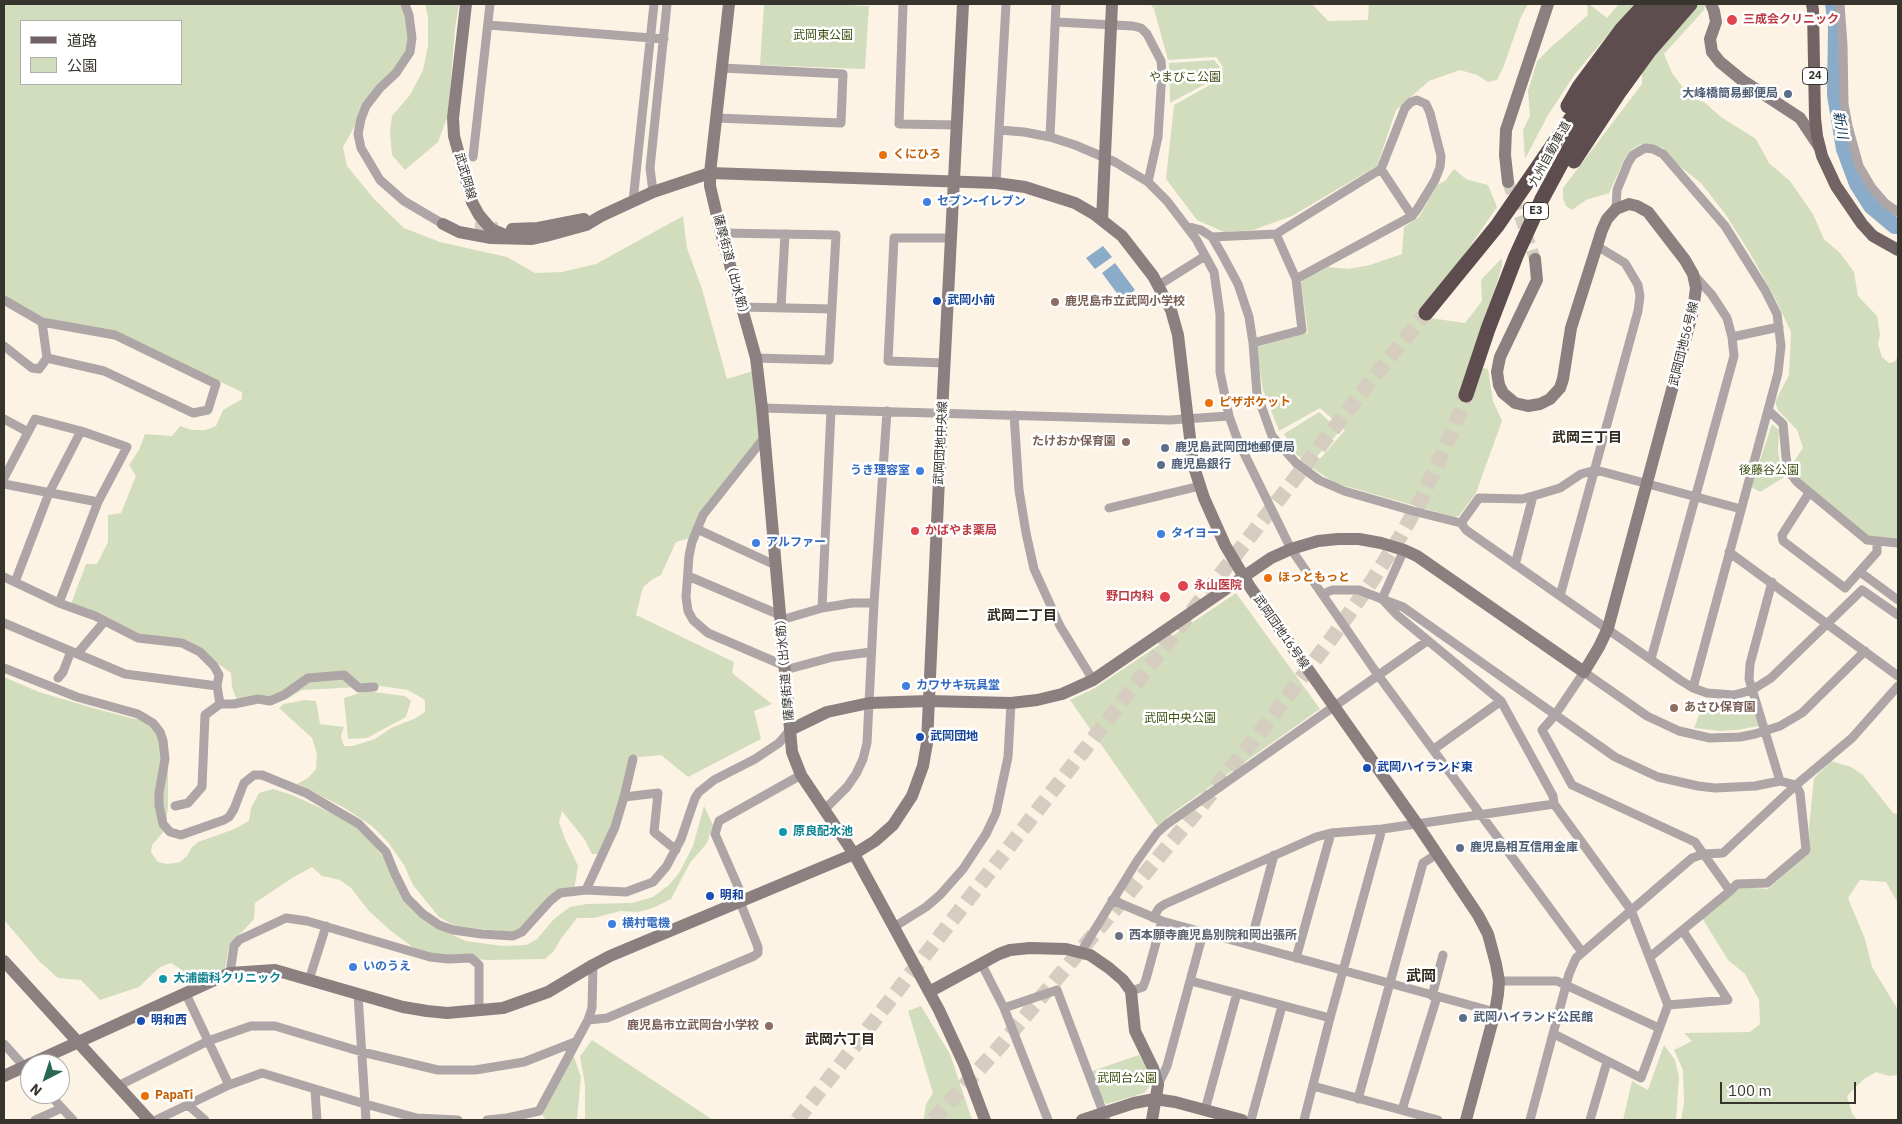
<!DOCTYPE html>
<meta charset="utf-8">
<style>
body{margin:0}
#map{position:relative;width:1902px;height:1124px;overflow:hidden;background:#fdf3e4;font-family:"IBM Plex Sans","Noto Sans JP",sans-serif}
canvas{display:block}
.frame{position:absolute;inset:0;border:5px solid #37332d;pointer-events:none}
.legend{position:absolute;left:20px;top:20px;width:162px;height:65px;box-sizing:border-box;background:#fff;border:1px solid #afadab;margin:0;padding:6px 9px;list-style:none;font-size:15px;color:#37332d}
.legend li{display:flex;align-items:center;gap:10px;height:25px}
.legend b{width:25px;border:1px solid #afadab}
.north{position:absolute;left:20px;top:1054px;width:50px;height:50px;box-sizing:border-box;background:#fff;border:1px solid #afadab;border-radius:50%;rotate:220deg;font-size:14px;font-weight:700;line-height:20px;text-align:center;color:#37332d}
.north::after{content:'';display:block;margin:auto;width:18px;height:22px;background:#296855;clip-path:polygon(50% 0,100% 100%,50% 72%,0 100%)}
.scale{position:absolute;left:1720px;top:1082px;width:136px;height:22px;box-sizing:border-box;border:2px solid #37332d;border-top:0;padding-left:6px;font-size:15px;line-height:18px;white-space:nowrap;color:#37332d;-webkit-text-stroke:4px #fff;paint-order:stroke}
</style>
<div id="map">
<canvas width="1902" height="1124"></canvas>
<div class="frame"></div>
<ul class="legend">
<li><b style="height:6px;background:#726465"></b>道路</li>
<li><b style="height:14px;background:#d2ddbe"></b>公園</li>
</ul>
<div class="north">N</div>
<div class="scale">100 m</div>
</div>
<script>
const g = document.querySelector('canvas').getContext('2d');
g.lineJoin = 'round';
function paint(path, color) { g.fillStyle = color; g.fill(path, 'evenodd'); }
const shape = rows => new Path2D(rows.map(r => 'M' + r).join(''));
function trace(path, color, width, dash) { g.strokeStyle = color; g.lineWidth = width; g.lineCap = dash ? 'butt' : 'round'; g.setLineDash(dash || []); g.stroke(path); }
function drawText(font, color, halo, rows, align = 'center') {
  g.font = font + ' "IBM Plex Sans","Noto Sans JP",sans-serif'; g.lineWidth = 5; g.setLineDash([]); g.textBaseline = 'middle'; g.strokeStyle = halo; g.fillStyle = color; for (const [text, x, y, turn = 0] of rows) {
    g.save(); g.translate(x, y); g.rotate((+turn || 0) * Math.PI / 180); g.textAlign = isNaN(turn) ? turn : align; if (halo) g.strokeText(text, 0, 0); g.fillText(text, 0, 0); g.restore();
  }
}
paint(shape([
 [4,4,407,4,410,51,357,122,343,147,347,166,374,199,404,228,440,242,507,257,535,273,562,272,596,264,683,216,687,248,702,289,727,379,753,371,761,437,690,538,676,542,661,575,653,579,643,587,636,615,734,662,732,673,772,704,754,711,761,739,688,777,661,755,632,758,603,854,592,854,585,840,562,811,559,822,565,839,578,866,574,890,564,893,530,928,511,932,455,926,439,917,413,885,404,865,388,842,372,826,343,807,297,784,308,778,316,769,317,754,312,738,279,708,284,704,304,700,316,701,320,724,344,727,341,736,344,746,353,746,375,739,391,728,414,719,425,712,425,700,408,690,380,686,302,690,287,699,263,700,253,705,245,704,236,698,232,687,231,673,201,651,139,636,71,604,86,564,97,564,108,542,108,515,121,513,136,476,129,465,139,450,145,434,172,436,180,426,192,430,205,430,216,426,223,410,242,399,242,392,115,332,44,318,4,296],
 [21,21,181,21,181,84,21,84],
 [425,4,459,4,455,29,448,115,438,142,405,170,392,155,390,132,392,116,410,95,423,70,428,46,428,17],
 [764,4,827,4,869,6,865,69,760,65],
 [1150,4,1312,4,1328,21,1368,20,1369,4,1528,4,1521,17,1503,68,1497,80,1488,82,1477,75,1460,70,1429,81,1396,110,1377,166,1292,216,1253,230,1224,232,1197,220,1166,179,1174,105,1215,82,1223,67,1216,57,1168,60,1154,9],
 [1587,4,1589,4,1607,18,1619,4,1634,4,1575,74,1548,115,1525,159,1523,130,1530,116,1528,91,1537,61,1550,48,1588,15],
 [1695,4,1703,4,1705,5,1704,10,1664,54,1672,73,1690,97,1704,102,1721,117,1756,139,1769,163,1790,181,1813,214,1824,239,1840,253,1854,272,1858,296,1877,316,1880,335,1878,344,1882,357,1889,363,1894,362,1898,357,1898,538,1869,537,1798,479,1792,464,1803,448,1797,430,1778,410,1775,402,1789,375,1791,332,1776,300,1751,255,1726,215,1701,183,1678,165,1663,148,1653,145,1641,144,1631,150,1625,158,1609,193,1586,200,1572,210,1566,206,1563,198,1563,188,1642,84,1642,68],
 [1214,60,1220,67,1213,80,1170,103,1169,63],
 [1454,169,1466,179,1488,185,1497,207,1462,258,1430,318,1465,323,1482,301,1481,280,1502,258,1502,266,1488,311,1473,397,1483,368,1488,369,1493,401,1502,421,1476,493,1459,516,1454,517,1335,483,1312,468,1345,430,1320,408,1279,431,1263,390,1256,347,1308,333,1301,283,1302,281,1328,267,1348,269,1370,265,1402,254,1404,227,1419,217,1437,185,1445,181],
 [1319,412,1340,431,1309,465,1296,454,1284,434],
 [1772,424,1779,430,1778,452,1781,466,1786,476,1760,492,1751,487],
 [1236,593,1320,709,1171,814,1158,826,1070,700,1095,688],
 [4,677,39,692,93,708,131,718,147,721,166,735,168,742,168,808,165,830,152,845,151,852,158,862,167,864,180,862,187,856,192,847,198,842,232,830,249,821,251,808,259,793,273,789,292,795,347,820,362,831,384,858,410,906,433,926,466,941,503,946,526,945,537,939,554,919,570,907,587,904,632,903,653,897,669,885,679,873,693,846,704,806,713,825,707,843,690,863,671,899,653,908,638,912,620,911,594,918,577,918,560,940,554,951,545,959,488,960,440,956,419,952,391,931,369,911,351,888,340,880,322,876,312,867,292,878,255,903,254,919,229,946,225,969,193,984,182,970,171,963,160,967,139,987,100,1000,81,980,58,978,40,962,4,920],
 [366,691,405,696,411,701,406,717,367,738,348,739,344,698],
 [1750,699,1759,726,1737,730,1720,731,1694,728,1705,700,1729,702],
 [1831,761,1851,767,1863,775,1893,813,1898,814,1898,903,1886,882,1860,880,1848,898,1865,939,1872,967,1897,1008,1898,1075,1889,1076,1876,1072,1864,1079,1847,1096,1852,1113,1857,1120,1681,1120,1684,1104,1683,1070,1674,1050,1692,1041,1684,1033,1750,1032,1760,1024,1759,1000,1745,974,1728,960,1702,918,1740,887,1768,889,1810,852,1809,827,1814,778],
 [921,1006,950,1054,972,1120,920,1120,924,1118,926,1104,933,1093,908,1011],
 [592,1040,713,1120,585,1120,585,1086,580,1056],
 [1664,1045,1675,1060,1679,1077,1676,1120,1623,1120,1632,1081,1648,1090],
 [573,1054,581,1077,577,1120,546,1120,542,1114],
 [1139,1055,1147,1068,1149,1087,1144,1093,1107,1104,1103,1101,1092,1071]
]), '#d2ddbe');
paint(shape([
 [1103,246,1112,257,1095,269,1086,258],
 [1115,263,1135,290,1122,300,1102,273]
]), '#8aacc9');
trace(shape([
 [1833,4,1836,26,1835,95,1844,149,1857,184,1871,206,1895,226,1898,226]
]), '#8aacc9', 16);
trace(shape([
 [1508,182,1535,259],
 [475,228,498,228]
]), '#d5cdbf', 12, [12, 6]);
trace(shape([
 [797,1120,1373,378,1426,313],
 [933,1120,1001,1045,1199,809,1273,715,1334,635,1372,581,1400,537,1422,498,1454,427,1466,395]
]), '#d5cdbf', 15, [15, 8]);
trace(shape([
 [405,4,409,15,412,38,410,52,396,73,380,88,366,106,361,119,358,134,361,148,380,180,404,201,443,224],
 [903,4,899,124,957,125],
 [1840,4,1843,45,1844,104,1848,126,1859,166,1872,188,1885,203,1898,212],
 [1057,22,1133,26,1141,28,1147,34,1161,61,1162,72,1158,137,1148,182],
 [488,25,664,39],
 [716,118,841,123,843,74,722,68],
 [999,130,1024,132,1050,137,1075,145,1115,162,1148,182,1167,201,1196,239,1214,272,1220,314,1220,372,1229,416,1238,441,1291,549,1378,675,1582,952],
 [1050,137,1056,4],
 [473,157,490,4],
 [1381,169,1412,216],
 [996,183,1006,4],
 [653,192,650,168,667,4],
 [633,201,654,4],
 [1616,209,1617,190,1628,163,1633,155,1645,148,1653,149,1663,154,1725,226,1765,290,1777,314,1781,346,1778,373,1693,688],
 [1186,226,1201,230,1212,237,1223,256,1238,284,1249,317,1253,343,1302,330,1296,279,1276,234],
 [721,233,836,235,829,360,756,358],
 [1212,237,1276,234,1381,169,1405,108,1411,102,1417,100,1426,104,1430,113,1441,156,1440,167,1435,180,1418,208,1412,216,1296,279],
 [1159,285,1205,256],
 [4,300,42,322,115,335,216,384,208,410,193,413,104,371,47,358,39,369,32,368,4,346],
 [742,307,832,309],
 [781,307,785,234],
 [42,322,47,358],
 [1732,337,1779,327],
 [1253,343,1257,394,1272,436,1297,464,1319,480,1344,491,1413,511,1461,523],
 [945,363,888,361,894,238,951,238],
 [762,408,1170,420,1229,416],
 [1768,410,1783,424,1786,457,1789,472,1797,482,1867,540,1898,543],
 [1014,415,1019,490,1026,533,1034,569,1060,626,1093,680],
 [4,419,28,432],
 [764,438,703,515,692,542,689,556,686,597,688,611,693,620,701,627,708,633,785,666],
 [4,478,35,419,81,431,127,447,98,502,59,603],
 [4,484,98,502],
 [1809,493,1782,535,1783,541,1845,588,1877,552,1877,542],
 [1109,508,1200,486],
 [1741,509,1596,470,1581,474,1560,488,1533,496,1522,499,1479,498,1461,523,1466,530,1680,680,1693,688,1707,693,1734,695,1752,690,1771,678,1862,590,1898,615],
 [697,529,775,565],
 [1404,550,1382,599,1403,607,1615,757,1658,777,1698,786,1715,788,1755,786,1780,781,1796,785,1800,793,1806,850,1767,883,1737,884,1730,891],
 [1729,552,1898,676],
 [1515,565,1533,496],
 [1860,572,1898,600],
 [688,576,780,615],
 [4,577,59,603,95,616,138,638,182,643,200,652,214,666,219,675,217,686,220,704,205,715,202,787,188,803,175,806],
 [15,582,49,493,81,431],
 [1772,582,1750,664,1749,679,1780,781],
 [1323,594,1332,590,1359,590,1382,599,1397,615,1501,701,1553,796,1554,804,1631,910,1668,1005,1641,1078,1554,1034],
 [1560,596,1638,311,1640,296,1638,285,1625,263,1597,246],
 [822,608,831,410],
 [781,620,822,608,852,603,874,603],
 [4,623,125,674,217,686],
 [77,654,104,622],
 [1651,659,1734,356,1732,337,1727,318,1712,295,1694,275],
 [4,668,77,697,138,714,153,723,160,732,163,741,165,759,159,793,159,805,163,824,170,832,181,835,224,820,229,817,234,809,244,783,254,775,262,775,306,793,359,824,386,852,395,874,407,898,423,914,439,925,453,930,482,934,513,936,522,932,550,901,560,893,586,890,626,892,653,882,666,867,681,839,695,798,699,792,714,780,755,759,779,743,790,730],
 [785,670,833,657,871,652],
 [58,678,63,672,71,651],
 [220,704,234,704,258,699,270,701,284,695,308,678,344,675,359,688,374,687],
 [1434,749,1501,701],
 [624,797,658,793,654,832,676,850],
 [824,810,847,787,856,774,863,759,867,743,874,603,887,411],
 [586,890,615,827,624,797,633,759],
 [1112,900,1162,921,1495,1012],
 [1153,918,1159,908,1165,904,1316,837,1331,833,1382,829,1554,804],
 [894,927,926,907,940,895,963,869,986,834,996,813,1008,757,1011,703],
 [1250,945,1274,855],
 [1081,952,1137,861,1157,833,1167,824,1427,641],
 [1650,957,1730,891,1695,842,1572,785,1542,730,1555,715,1584,672,1647,716,1679,731,1710,738,1740,737,1755,734,1780,726,1802,713,1865,651],
 [1296,958,1331,833],
 [981,963,1004,1008,1048,1120],
 [230,973,234,946,239,940,286,918,307,921,430,957,448,959,471,958,479,965,479,1011],
 [309,980,326,926],
 [1191,981,1330,1018],
 [1499,981,1557,981,1659,1028],
 [1131,991,1143,987,1146,979,1162,921],
 [185,992,229,1085],
 [358,994,366,1120],
 [1432,996,1443,955],
 [1668,1005,1728,1000,1683,931],
 [1004,1008,1057,990,1106,1120],
 [588,1020,607,1018,754,956,758,953,758,947,740,902,740,891,715,834,719,821,801,775],
 [4,1044,30,1073],
 [1158,1085,1167,1066,1203,933],
 [118,1086,208,1041,251,1026,275,1026,362,1052,438,1070,475,1070,524,1062,575,1042],
 [1313,1086,1438,1120],
 [315,1090,317,1120],
 [49,1094,73,1120],
 [1358,1099,1423,863,1437,854],
 [188,1105,205,1120],
 [1205,1110,1237,993],
 [1402,1110,1437,997],
 [35,1120,62,1108],
 [156,1120,229,1085,262,1073,365,1104,417,1118,458,1120],
 [487,1120,507,1118,539,1111,588,1020,592,1008,593,965],
 [1251,1120,1282,1006],
 [1304,1120,1330,1018,1382,829],
 [1530,1120,1569,974,1576,958,1692,858,1704,854,1723,853,1796,785,1852,738,1898,686],
 [1590,1120,1607,1062]
]), '#ada5a6', 9);
trace(shape([
 [466,4,453,118,454,136,472,202],
 [729,4,710,173,710,186,721,233,756,358,762,408,792,752,801,775,854,854,939,1010,964,1064,985,1120],
 [1711,4,1714,11,1716,22,1710,39,1712,52,1720,62,1742,80,1800,118,1820,148],
 [1508,182,1505,155,1506,130,1548,4],
 [1102,220,1112,4],
 [443,224,459,232,491,238,532,239,546,236,586,225,601,216,653,192,710,173,996,183,1025,187,1075,203,1094,214,1122,236,1153,276,1171,310,1178,335,1193,464,1204,498,1225,545,1250,587,1417,824,1478,915,1488,934,1496,964,1499,981,1498,994,1495,1012,1466,1120],
 [512,229,538,228,584,219],
 [790,730,827,712,869,703,928,701,1011,703,1037,700,1062,694,1093,680,1271,558,1291,549,1318,541,1338,539,1359,539,1381,543,1404,550,1417,556,1584,672,1599,647,1608,628,1693,311,1696,288,1693,274,1685,260,1648,212,1637,206,1629,204,1616,209,1607,219,1602,230,1571,328,1563,379,1560,388,1550,399,1540,404,1528,406,1515,403,1503,393,1499,385,1497,372,1500,357,1537,280,1535,259],
 [4,961,149,1120],
 [929,992,999,954,1010,950,1030,948,1066,949,1090,955,1109,968,1123,980,1131,991,1135,1031,1153,1068,1158,1085,1152,1120],
 [30,1064,230,973,275,970,403,1007,427,1011,447,1013,503,1008,548,992,593,965,610,956,854,854,875,841,893,825,912,796,923,766,927,743,942,413,963,4],
 [4,1076,30,1064],
 [1082,1120,1134,1103,1155,1099,1175,1102,1242,1120]
]), '#8b7f80', 12);
trace(shape([
 [1812,4,1813,10,1815,118,1817,136,1822,156,1836,186,1862,224,1873,236,1898,250]
]), '#726465', 12);
trace(shape([
 [1568,106,1579,87,1622,29,1645,4],
 [1574,161,1620,91,1649,51,1690,4],
 [1426,313,1497,226,1597,81,1630,37,1659,4],
 [1466,395,1488,329,1516,256,1542,199,1576,136,1607,88,1639,44,1674,4]
]), '#5d4d4e', 15);
trace(shape([
 [472,202,479,215,491,229,510,237]
]), '#8b7f80', 12);
for (const [x, y, r, color] of [
 [1732,20,6,"#e0444e"],
 [1788,94,5,"#5c6f8a"],
 [883,155,5,"#e8710a"],
 [927,202,5,"#3f7fe0"],
 [937,301,5,"#1a4fb4"],
 [1055,302,5,"#8d6e63"],
 [1209,403,5,"#e8710a"],
 [1126,442,5,"#8d6e63"],
 [1165,448,5,"#5c6f8a"],
 [1161,465,5,"#5c6f8a"],
 [920,471,5,"#3f7fe0"],
 [915,531,5,"#e0444e"],
 [1161,534,5,"#3f7fe0"],
 [756,543,5,"#3f7fe0"],
 [1268,578,5,"#e8710a"],
 [1183,586,6,"#e0444e"],
 [1165,597,6,"#e0444e"],
 [906,686,5,"#3f7fe0"],
 [1674,708,5,"#8d6e63"],
 [920,737,5,"#1a4fb4"],
 [1367,768,5,"#1a4fb4"],
 [783,832,5,"#0f9aa8"],
 [1460,848,5,"#5c6f8a"],
 [710,896,5,"#1a4fb4"],
 [612,924,5,"#3f7fe0"],
 [1119,936,5,"#6b7280"],
 [353,967,5,"#3f7fe0"],
 [163,979,5,"#0f9aa8"],
 [1463,1018,5,"#5c6f8a"],
 [141,1021,5,"#1a4fb4"],
 [769,1026,5,"#8d6e63"],
 [145,1096,5,"#e8710a"]
]) { const dot = new Path2D(); dot.arc(x, y, r, 0, 2 * Math.PI); g.fillStyle = color; g.fill(dot); trace(dot, '#fff', 2); }
for (const [x, y, w] of [
 [1815,76,25],
 [1536,211,25]
]) { const box = new Path2D(); box.roundRect(x - w / 2, y - 8.5, w, 17, 4); g.fillStyle = '#fff'; g.fill(box); trace(box, '#37332d', 1); }
drawText('bold 11px', '#37332d', null, [
 ["24",1815,76],
 ["E3",1536,211]
]);
drawText('bold 12px', '#be3a42', '#fff', [
 ["三成会クリニック",1743,20],
 ["かばやま薬局",925,531],
 ["永山医院",1194,586],
 ["野口内科",1154,597,"right"]
], 'left');
drawText('12px', '#3e4e11', '#fff', [
 ["武岡東公園",823,36],
 ["やまびこ公園",1185,78],
 ["後藤谷公園",1769,471],
 ["武岡中央公園",1180,719],
 ["武岡台公園",1127,1079]
]);
drawText('bold 12px', '#4e5e75', '#fff', [
 ["大峰橋簡易郵便局",1778,94,"right"],
 ["鹿児島武岡団地郵便局",1175,448],
 ["鹿児島銀行",1171,465],
 ["鹿児島相互信用金庫",1470,848],
 ["武岡ハイランド公民館",1473,1018]
], 'left');
drawText('12px', '#37332d', '#fff', [
 ["九州自動車道",1550,154,-61],
 ["武武岡線",465,176,74],
 ["薩摩街道（出水筋）",731,267,75],
 ["武岡団地56号線",1684,344,-76],
 ["武岡団地中央線",941,443,-87],
 ["武岡団地16号線",1281,632,55],
 ["薩摩街道（出水筋）",785,667,-95]
]);
drawText('bold 12px', '#c56008', '#fff', [
 ["くにひろ",893,155],
 ["ピザポケット",1219,403],
 ["ほっともっと",1278,578],
 ["PapaTi",155,1096]
], 'left');
drawText('bold 12px', '#366cbe', '#fff', [
 ["セブン-イレブン",937,202],
 ["うき理容室",910,471,"right"],
 ["タイヨー",1171,534],
 ["アルファー",766,543],
 ["カワサキ玩具堂",916,686],
 ["横村電機",622,924],
 ["いのうえ",363,967]
], 'left');
drawText('bold 12px', '#164399', '#fff', [
 ["武岡小前",947,301],
 ["武岡団地",930,737],
 ["武岡ハイランド東",1377,768],
 ["明和",720,896],
 ["明和西",151,1021]
], 'left');
drawText('bold 12px', '#785e54', '#fff', [
 ["鹿児島市立武岡小学校",1065,302],
 ["たけおか保育園",1116,442,"right"],
 ["あさひ保育園",1684,708],
 ["鹿児島市立武岡台小学校",759,1026,"right"]
], 'left');
drawText('bold 12px', '#0d838f', '#fff', [
 ["原良配水池",793,832],
 ["大浦歯科クリニック",173,979]
], 'left');
drawText('bold 12px', '#5b616d', '#fff', [
 ["西本願寺鹿児島別院和岡出張所",1129,936]
], 'left');
drawText('italic 14px', '#0a3451', '#fff', [
 ["新川",1840,125,80]
]);
drawText('bold 14px', '#31291e', '#fff', [
 ["武岡三丁目",1587,438],
 ["武岡二丁目",1022,616],
 ["武岡六丁目",840,1040]
]);
drawText('bold 15px', '#31291e', '#fff', [
 ["武岡",1421,977]
]);
</script>
